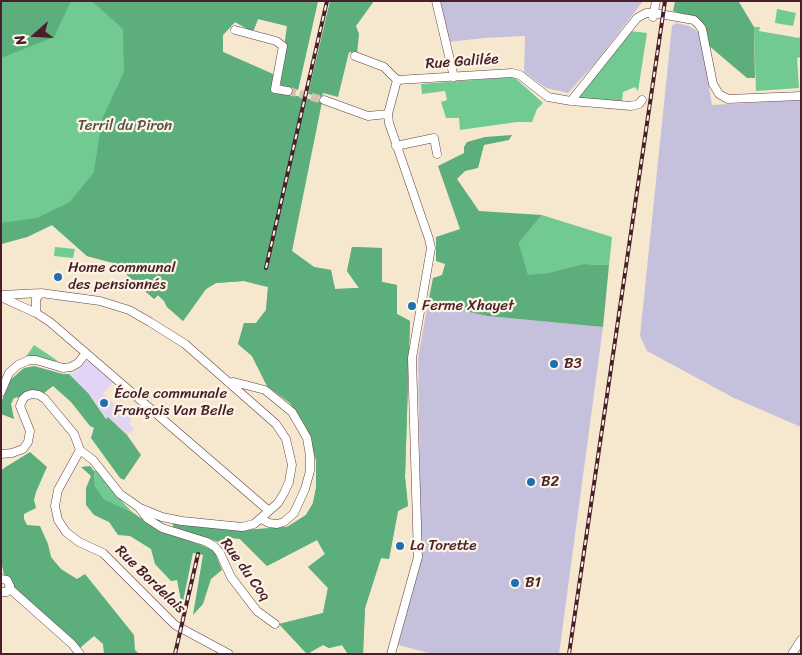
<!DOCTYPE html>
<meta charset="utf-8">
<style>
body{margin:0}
#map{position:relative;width:802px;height:655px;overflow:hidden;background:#f6e8cf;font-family:Sriracha,sans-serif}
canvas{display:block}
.frame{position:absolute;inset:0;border:2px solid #4a1f2b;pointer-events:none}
.north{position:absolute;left:10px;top:10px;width:50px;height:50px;-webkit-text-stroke:4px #fcf5e5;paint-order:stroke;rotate:251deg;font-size:14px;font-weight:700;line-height:20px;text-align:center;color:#4a1f2b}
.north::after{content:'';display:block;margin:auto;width:18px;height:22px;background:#4a1f2b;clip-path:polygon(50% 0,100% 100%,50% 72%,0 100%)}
</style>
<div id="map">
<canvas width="802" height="655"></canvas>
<div class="frame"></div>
<div class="north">N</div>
</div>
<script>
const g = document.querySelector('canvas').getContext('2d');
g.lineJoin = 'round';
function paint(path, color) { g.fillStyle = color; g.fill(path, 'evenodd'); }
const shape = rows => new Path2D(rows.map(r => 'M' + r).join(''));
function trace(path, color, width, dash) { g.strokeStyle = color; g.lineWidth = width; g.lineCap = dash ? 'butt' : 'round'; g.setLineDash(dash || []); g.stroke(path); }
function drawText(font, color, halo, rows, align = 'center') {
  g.font = font + ' Sriracha,sans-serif'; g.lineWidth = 4.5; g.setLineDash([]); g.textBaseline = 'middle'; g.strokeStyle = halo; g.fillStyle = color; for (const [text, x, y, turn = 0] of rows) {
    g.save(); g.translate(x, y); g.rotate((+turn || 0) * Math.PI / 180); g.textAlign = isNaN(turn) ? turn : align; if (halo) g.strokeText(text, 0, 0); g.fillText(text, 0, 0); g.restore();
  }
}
paint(shape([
 [85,361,89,362,113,382,103,394,132,420,129,424,134,429,127,435,109,417,107,419,88,393,69,374,76,371]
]), '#e1d4f4');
paint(shape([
 [440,1,643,1,596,62,568,93,546,88,524,72,525,36,484,38,449,42],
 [676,23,689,26,699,32,712,105,801,100,801,427,734,398,647,351,640,336,672,26],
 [428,303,487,316,603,327,559,654,433,654,398,645,419,567,421,539,418,358]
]), '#c5c0db');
paint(shape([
 [1,1,318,1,298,90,284,87,287,26,258,19,253,32,235,22,223,35,223,52,275,75,292,251,314,267,331,270,335,289,359,288,347,271,352,247,382,248,382,282,397,285,397,314,410,321,405,477,408,506,398,511,389,559,381,558,365,608,363,654,348,654,342,645,329,648,323,645,307,654,279,624,323,613,328,588,308,567,325,554,317,540,267,566,240,539,232,538,219,542,173,527,243,530,287,527,306,515,313,503,316,488,316,460,306,427,290,403,267,386,252,356,238,344,244,323,256,323,266,310,268,287,244,281,216,283,206,289,183,321,167,307,164,301,158,295,154,299,127,275,125,269,117,264,87,256,52,225,27,237,1,244],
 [777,9,796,13,793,26,775,23],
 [754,27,760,27,759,31,799,38,801,34,801,57,797,58,799,88,756,91],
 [630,31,647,33,638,91,635,87,623,92,622,101,575,99],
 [514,77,543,103,537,109,532,122,517,122,460,130,459,118,446,118,441,102,447,100,445,91,422,94,421,84],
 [542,215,612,237,609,265,583,264,547,273,528,276,519,243],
 [55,247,75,249,73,258,54,256],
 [34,345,55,359,58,362,34,356,25,358],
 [96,470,114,493,132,512,104,499,95,486,94,471]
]), '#70ca92');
paint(shape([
 [1,1,71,1,54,37,1,58],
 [86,1,318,1,298,90,284,87,279,83,287,26,258,19,253,32,235,22,223,35,223,52,275,75,272,90,322,102,292,251,314,267,331,270,335,289,359,288,347,271,352,247,382,248,382,282,397,285,397,314,410,321,405,477,408,506,398,511,389,559,381,558,365,608,363,654,348,654,342,645,329,648,323,645,307,654,279,624,323,613,328,588,308,567,325,554,317,540,267,566,240,539,232,538,219,542,173,527,173,522,243,530,287,527,306,515,313,503,316,488,316,460,306,427,290,403,267,386,252,356,238,344,244,323,256,323,266,310,268,287,244,281,216,283,206,289,183,321,167,307,164,301,158,295,154,299,127,275,125,269,117,264,87,256,52,225,27,237,1,244,1,223,37,218,70,202,94,172,102,119,124,72,123,29,94,3],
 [330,1,374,1,356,26,359,34,357,54,349,52,338,97,323,93,322,97,308,94],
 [675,1,739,2,754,27,755,78,747,78,708,45,705,29,701,21,695,18,673,11],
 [512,135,509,140,484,145,478,168,465,171,457,179,479,211,542,215,519,243,528,275,547,273,583,264,609,265,603,327,487,316,428,303,433,278,442,275,445,264,436,261,436,237,460,229,438,166,464,153,464,147,467,142,485,137],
 [34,366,63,374,69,374,88,393,106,419,108,417,127,435,141,455,124,480,120,478,91,438,94,428,90,426,71,402,53,386,44,393,34,390,26,391,20,397,14,398,11,404,14,419,1,414,1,403,9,381,24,368],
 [30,452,47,467,36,492,34,500,36,508,24,514,24,519,27,525,40,526,48,544,51,557,61,569,77,579,85,574,134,635,135,650,139,654,104,654,103,644,94,636,80,648,13,588,11,580,4,575,1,561,1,471,4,468],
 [90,466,94,471,95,486,104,499,132,512,155,528,214,550,222,570,211,579,203,604,193,615,203,555,193,553,182,606,177,580,171,581,155,564,151,549,130,536,118,535,109,522,94,515,86,505,86,488,91,476,81,467]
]), '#5cae7c');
trace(shape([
 [288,91,324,100]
]), '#d4c0ae', 8, [8, 4]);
const minor = shape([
 [436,1,454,77],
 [653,17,656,1],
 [235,30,276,41,283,46,275,89,288,91],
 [355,56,384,67,397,80],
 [397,80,512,73,520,75,548,97,571,101,631,106,639,104,642,100],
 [324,100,368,116,388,114],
 [571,101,637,18,646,13,654,13,694,20,699,25,702,29,713,84,719,94,728,99,801,96],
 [396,146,434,138,437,154],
 [1,295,41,293,100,301,129,310,150,322,185,344,276,424,286,439,292,465,289,482,284,493,278,503,254,524,242,527,182,521,162,517,140,508,120,494,93,460,80,450],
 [1,297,36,313,50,322,269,511],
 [36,313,36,299,41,293],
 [229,383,234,382,265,390,292,412,307,438,310,456,310,471,305,489,294,513,284,522,277,524,269,523,261,519],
 [1,392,9,373,18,365,29,360,36,360,63,368,71,367,78,363,86,353],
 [1,454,12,453,23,449,28,442,30,431,20,406,23,399,26,396,32,394,39,395,45,399,74,434,80,450,58,490,55,506,58,520,66,532,79,542,103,553,175,625,229,654],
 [140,509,148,519,162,528,207,542,215,547,220,553,231,577,257,611,275,624],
 [1,579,7,580,10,586,7,592,1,592],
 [9,588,72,644,80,654],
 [391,654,418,557,412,358,431,248,429,239,389,123,388,114,397,80],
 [792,654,801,640]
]);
trace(minor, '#643d44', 9);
trace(minor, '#fff', 8);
const rail = shape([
 [266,268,327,1],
 [175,654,198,554],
 [569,654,665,1]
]);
trace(rail, '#4a1f2b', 4);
trace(rail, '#fcf5e5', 2, [5.5]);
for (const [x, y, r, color] of [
 [58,277,5,"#1f6fb2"],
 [412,306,5,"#1f6fb2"],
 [554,364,5,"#1f6fb2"],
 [104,403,5,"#1f6fb2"],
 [531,482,5,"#1f6fb2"],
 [400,546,5,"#1f6fb2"],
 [515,583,5,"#1f6fb2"]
]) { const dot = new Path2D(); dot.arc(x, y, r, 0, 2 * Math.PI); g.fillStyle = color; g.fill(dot); trace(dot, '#fcf5e5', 2); }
drawText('15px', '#4a1f2b', '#fcf5e5', [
 ["Rue Galilée",462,62,-4],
 ["Rue du Coq",245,570,54],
 ["Rue Bordelais",150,580,44]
]);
drawText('15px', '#55524a', '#fcf5e5', [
 ["Terril du Piron",125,126]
]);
drawText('15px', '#4a1f2b', '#fcf5e5', [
 ["Home communal",68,268],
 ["des pensionnés",68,285],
 ["Ferme Xhayet",422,306],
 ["B3",564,364],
 ["École communale",114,394],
 ["François Van Belle",114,411],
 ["B2",541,482],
 ["La Torette",410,546],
 ["B1",525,583]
], 'left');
</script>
